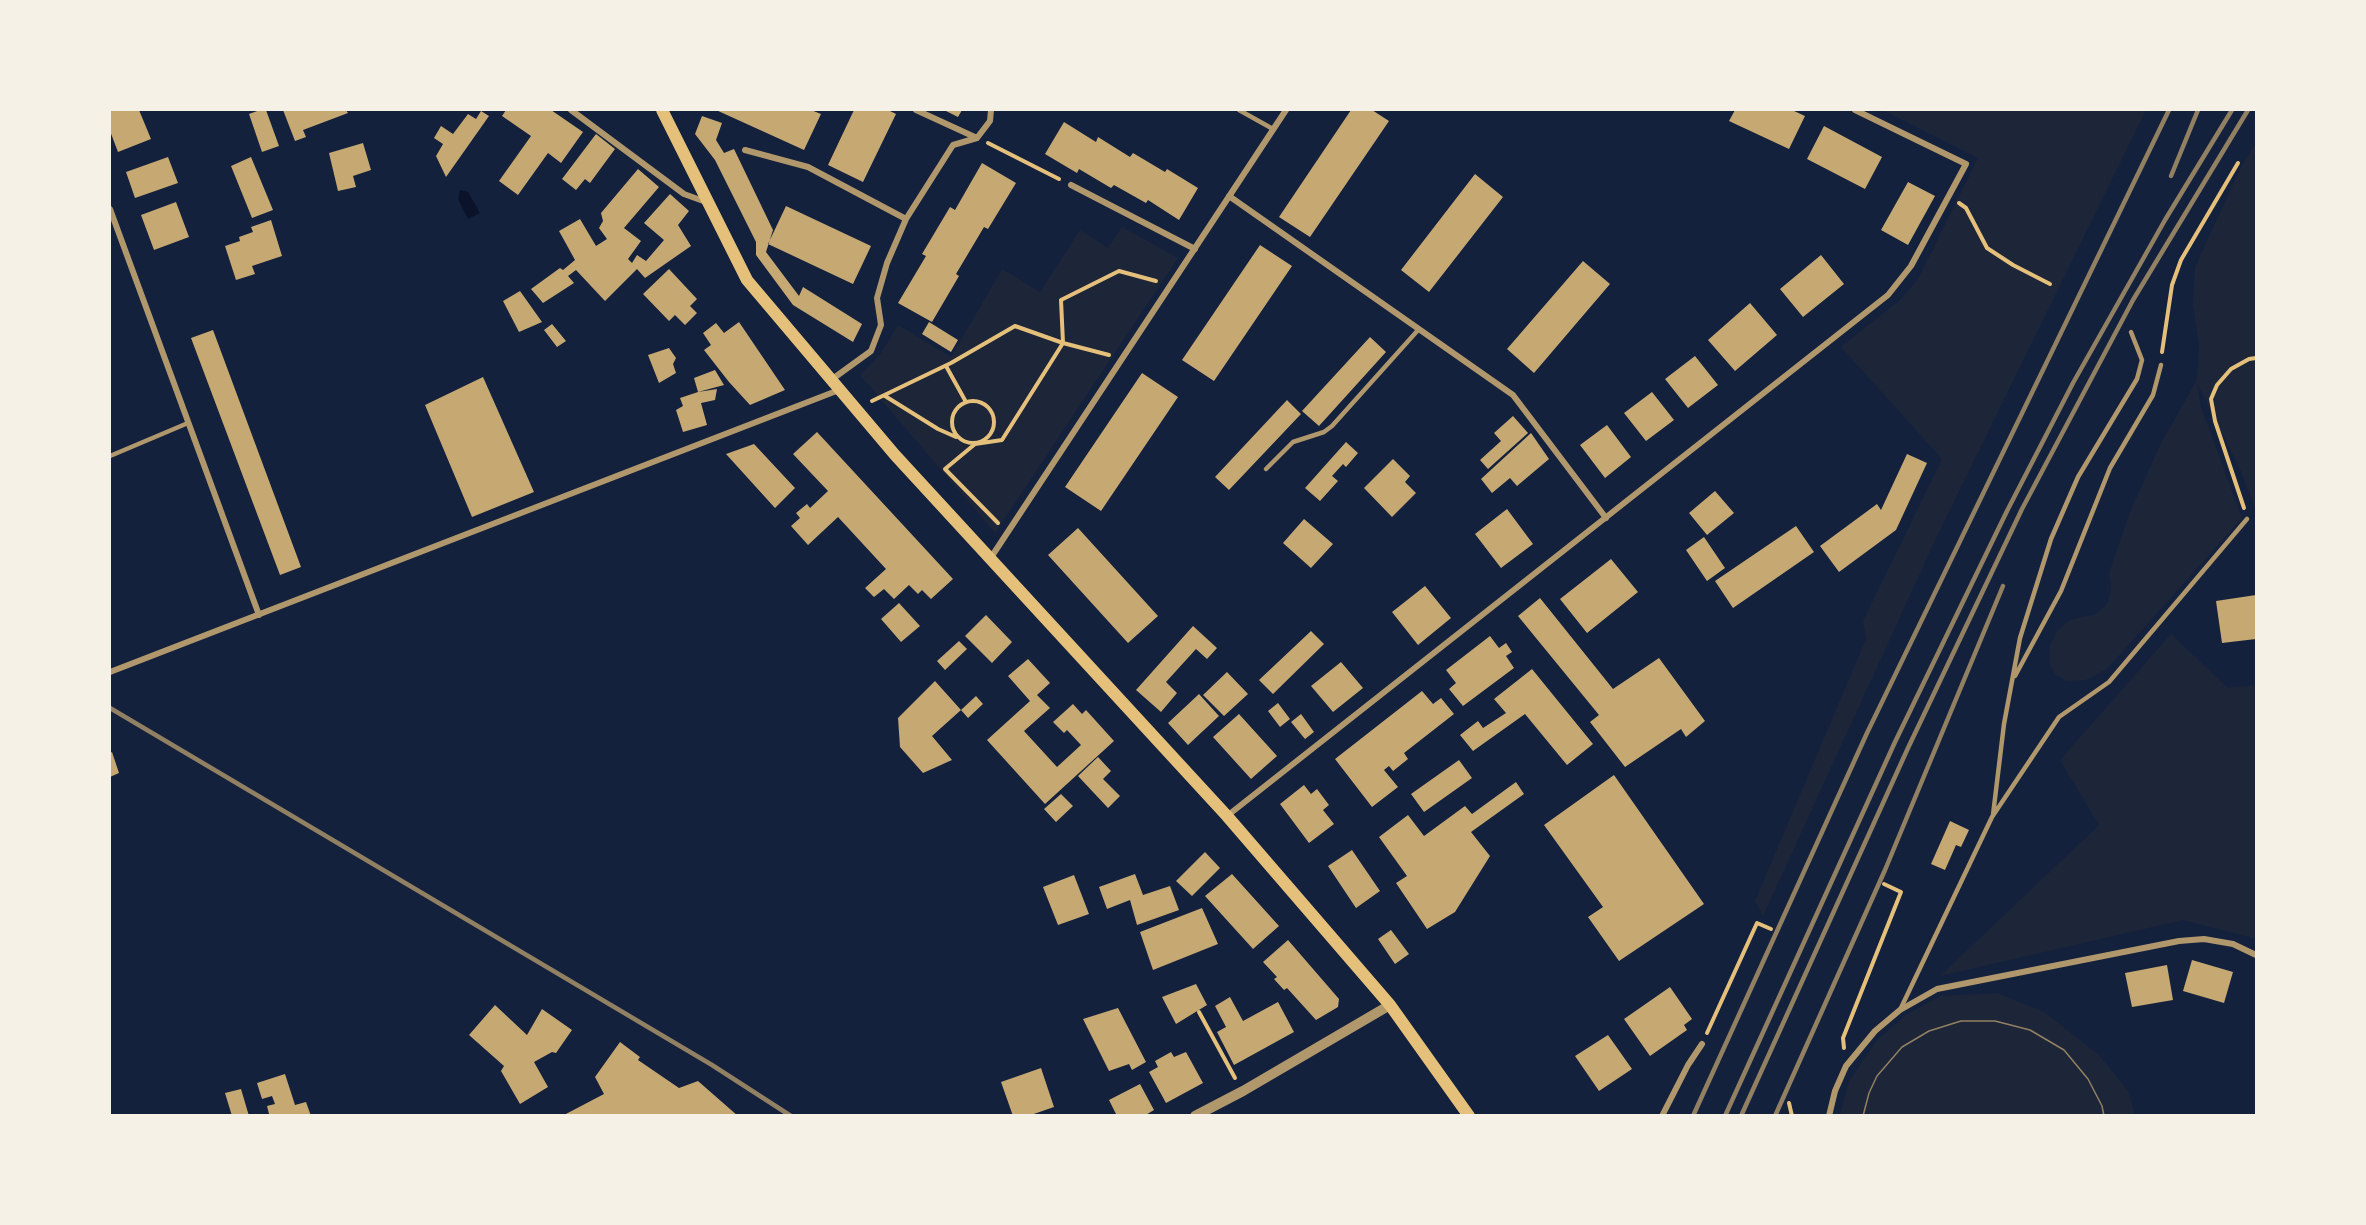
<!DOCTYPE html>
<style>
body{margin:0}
#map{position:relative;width:2366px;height:1225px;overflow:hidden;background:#14213d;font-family:"Titillium Web",sans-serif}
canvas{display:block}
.frame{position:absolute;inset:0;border:111px solid #f6f1e7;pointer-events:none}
</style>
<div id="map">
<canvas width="2366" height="1225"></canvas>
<div class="frame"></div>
</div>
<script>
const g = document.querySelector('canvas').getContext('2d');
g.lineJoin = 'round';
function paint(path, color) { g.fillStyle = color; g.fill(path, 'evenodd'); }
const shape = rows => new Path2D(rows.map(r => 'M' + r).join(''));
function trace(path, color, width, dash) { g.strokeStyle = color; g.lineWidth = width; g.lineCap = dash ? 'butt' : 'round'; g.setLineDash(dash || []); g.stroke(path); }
paint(shape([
 [1883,110,2146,110,1938,534,1763,916,1755,901,1866,639,1863,621,1942,459,1841,347,1900,300,1918,279,1978,158],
 [2256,143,2256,511,2240,469,2197,383,2201,407,2242,518,2107,669,2086,680,2067,681,2055,674,2049,662,2050,645,2058,630,2070,620,2096,614,2108,603,2111,587,2109,573,2130,512,2161,443,2197,380,2199,347,2193,305,2195,267,2239,171],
 [1122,227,1178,258,995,533,860,375,880,355,898,325,951,357,1002,269,1040,292,1080,230,1108,248],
 [2171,634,2228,688,2256,685,2256,939,2183,920,1940,976,2099,825,2060,760],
 [1997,993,2044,1012,2099,1055,2128,1091,2135,1115,1840,1115,1849,1081,1877,1040,1906,1015,1940,996]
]), '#1d2539');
paint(shape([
 [460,190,468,192,480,213,468,219,458,199]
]), '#0b132b');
paint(shape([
 [110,110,139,110,151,139,118,152,110,131],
 [260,110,266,110,279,146,262,152,249,114],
 [283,110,346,110,348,113,303,130,306,137,295,141],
 [506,110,551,110,583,132,561,163,548,153,518,195,499,181,531,136,502,116],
 [716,110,811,110,821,114,804,150],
 [854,110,888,110,896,114,863,182,828,165],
 [944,110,962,110,958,117],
 [1351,110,1372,110,1389,121,1310,237,1279,217],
 [1735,110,1792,110,1805,116,1789,149,1729,121],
 [481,111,489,116,446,177,436,156,443,144,434,138,441,126,453,134,468,114,476,119],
 [702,116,722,123,716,140,724,153,734,149,773,230,766,252,799,296,803,287,862,324,853,342,793,305,756,255,756,242,715,160,695,134],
 [1064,122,1096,142,1098,137,1130,157,1133,153,1165,172,1167,169,1198,188,1179,220,1148,200,1146,203,1114,185,1111,188,1079,169,1077,173,1045,154],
 [1824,126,1882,157,1865,189,1807,159],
 [596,134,615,149,590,183,585,179,576,190,562,179],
 [363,143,371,170,353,176,356,187,338,191,329,153],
 [168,157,178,183,135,198,126,172],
 [251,157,273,210,252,218,231,166],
 [982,163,1016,183,988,229,984,227,956,274,959,276,932,322,898,303,926,256,922,254,950,207,955,210],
 [638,169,659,187,624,228,641,241,628,259,632,263,637,255,646,261,664,240,644,223,670,194,689,211,678,225,691,246,645,278,637,269,605,301,576,270,568,276,574,283,543,303,531,289,560,268,563,270,575,260,559,231,580,219,596,246,607,239,599,228,603,221,601,213],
 [1475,174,1503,197,1429,292,1401,270],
 [1908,182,1935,196,1908,245,1881,230],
 [176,202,189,237,154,250,141,215],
 [786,206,871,246,853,284,768,244],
 [271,220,282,256,252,266,255,274,236,280,225,246,240,241,239,237,253,232,251,227],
 [1260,245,1292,266,1214,381,1182,360],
 [1821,255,1844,284,1803,317,1780,289],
 [1583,261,1610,284,1534,373,1507,349],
 [669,269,697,299,690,306,697,313,685,325,675,315,669,321,643,294],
 [520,291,542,322,519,332,503,301],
 [1750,303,1777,335,1735,371,1708,340],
 [739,322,785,390,750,405,729,382,704,350,711,345,703,333,716,323,724,333],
 [929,322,958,340,951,352,922,334],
 [552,324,566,341,557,347,544,330],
 [213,330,301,567,280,575,191,338],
 [1370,337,1386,352,1319,426,1302,411],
 [669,348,676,358,673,364,676,373,659,383,648,355],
 [1695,356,1718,385,1688,408,1665,379],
 [715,370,724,385,698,392,694,378],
 [1142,373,1178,397,1101,511,1065,487],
 [483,377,534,492,472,517,425,405],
 [717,389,715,400,701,403,707,425,683,432,676,410,683,406,680,398,698,392],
 [1652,392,1674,420,1646,441,1624,413],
 [1287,400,1301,414,1229,490,1215,477],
 [1513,416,1528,433,1488,469,1480,460,1501,441,1494,433],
 [1607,425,1631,457,1605,478,1580,445],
 [817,432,953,579,931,599,922,590,918,594,909,585,894,599,884,589,874,597,865,588,886,569,838,517,808,545,791,526,800,518,796,513,807,504,810,508,828,491,793,454],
 [1531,433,1549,459,1517,486,1510,478,1492,493,1481,479],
 [1346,442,1358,453,1346,467,1343,464,1332,476,1338,481,1320,501,1305,488],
 [754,444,795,488,775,508,726,454],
 [1907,454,1927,463,1896,530,1839,572,1820,546,1877,504,1881,510],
 [1393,459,1410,476,1405,482,1416,493,1392,517,1364,488],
 [1715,491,1734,513,1707,535,1689,513],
 [1507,509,1533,544,1501,568,1475,534],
 [1304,519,1333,544,1311,568,1283,543],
 [1796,526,1814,552,1733,608,1715,581],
 [1078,528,1158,616,1128,643,1048,555],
 [1704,537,1725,568,1707,581,1686,550],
 [1611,559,1638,592,1587,633,1560,599],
 [1425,586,1451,618,1418,645,1392,612],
 [2256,595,2256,639,2222,643,2216,601],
 [1540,598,1613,689,1659,658,1705,721,1686,737,1681,729,1625,767,1590,722,1599,715,1518,616],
 [899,603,920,626,901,642,881,619],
 [986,615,1012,642,992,663,965,636],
 [1193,626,1217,648,1207,659,1196,649,1166,682,1177,693,1161,712,1136,690],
 [1311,631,1324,644,1273,694,1259,680],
 [1490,636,1499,648,1506,643,1512,652,1506,656,1514,668,1463,706,1449,689,1456,683,1446,670],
 [959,641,967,649,945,670,937,661],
 [1028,659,1050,683,1037,695,1050,708,1024,731,1057,767,1081,745,1067,730,1064,733,1053,722,1073,704,1082,714,1086,710,1114,741,1045,804,987,740,1030,701,1008,676],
 [1341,662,1363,688,1333,712,1311,686],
 [1532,669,1593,744,1567,765,1525,714,1473,751,1460,735,1478,721,1483,728,1506,713,1494,699],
 [1227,672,1248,694,1224,716,1203,695],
 [935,681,961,710,932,736,952,760,923,773,900,747,898,718],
 [1422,691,1433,704,1441,698,1454,714,1404,753,1408,759,1393,771,1389,766,1384,770,1398,787,1372,807,1335,759],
 [1199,694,1219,716,1188,745,1168,723],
 [976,696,983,704,968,718,961,710],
 [1278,703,1290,719,1280,727,1268,711],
 [1239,714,1277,756,1251,779,1213,737],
 [1301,714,1314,732,1305,739,1291,722],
 [112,752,119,773,110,777,110,753],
 [1098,757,1111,771,1103,779,1120,796,1108,808,1078,776],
 [1459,760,1472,778,1424,812,1411,794],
 [1614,775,1704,904,1619,961,1588,917,1603,907,1544,825],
 [1516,782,1524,794,1471,832,1490,856,1455,912,1427,929,1396,883,1407,876,1379,837,1408,815,1424,836,1465,806,1472,814],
 [1304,785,1311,794,1317,789,1329,805,1323,810,1334,824,1309,843,1280,804],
 [1061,794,1073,806,1056,822,1044,809],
 [1950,821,1969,830,1961,847,1956,845,1945,870,1931,864],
 [1352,850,1380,891,1356,908,1328,866],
 [1205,852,1220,868,1192,896,1176,881],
 [1135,874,1143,895,1170,886,1179,910,1137,925,1130,900,1107,909,1099,887],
 [1232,874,1279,926,1253,949,1205,896],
 [1074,875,1089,914,1058,925,1043,887],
 [1202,908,1218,944,1153,970,1140,932],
 [1391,930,1409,954,1395,964,1378,939],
 [1288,940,1339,999,1338,1007,1316,1020,1287,988,1284,990,1274,979,1277,977,1263,962],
 [2192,960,2233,972,2224,1003,2183,991],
 [2167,965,2173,1000,2132,1007,2125,973],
 [1196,984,1207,1005,1176,1024,1162,997],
 [1670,987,1692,1019,1684,1025,1687,1030,1650,1056,1624,1019],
 [1230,997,1243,1021,1278,1002,1294,1032,1234,1065,1217,1032,1226,1027,1215,1006],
 [495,1005,527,1035,542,1009,572,1030,556,1053,552,1052,534,1062,548,1087,520,1104,501,1071,504,1066,469,1035],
 [1118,1008,1146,1062,1132,1070,1129,1064,1109,1071,1083,1019],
 [1608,1035,1632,1069,1599,1091,1575,1056],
 [620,1042,640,1057,638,1060,679,1088,698,1081,738,1116,562,1116,604,1094,595,1077],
 [1171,1052,1174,1057,1186,1052,1203,1083,1166,1103,1149,1072,1158,1067,1155,1061],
 [1041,1068,1054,1107,1028,1116,1013,1116,1001,1082],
 [285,1074,295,1105,306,1102,311,1116,265,1116,269,1114,267,1106,275,1104,272,1096,262,1099,257,1083],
 [1140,1084,1154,1110,1144,1116,1117,1116,1109,1100],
 [241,1089,249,1116,232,1116,225,1093]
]), '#c6a872');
trace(shape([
 [988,143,1059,179],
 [1959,203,1966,208,1987,248,2013,265,2050,284],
 [2162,352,2172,285,2181,260,2238,163],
 [946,366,966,402],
 [885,396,938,429,956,437],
 '952 422a21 21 0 1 1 42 0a21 21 0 1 1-42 0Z',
 [872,401,951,363,1015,326,1063,343,1109,355],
 [2244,508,2215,421,2211,399,2217,385,2231,369,2249,359,2256,358],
 [998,523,945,469,975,444,1002,440,1063,343,1061,300,1119,271,1156,281],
 [1199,1012,1235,1078],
 [1707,1033,1757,923,1771,929],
 [1844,1048,1843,1038,1901,892,1884,884],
 [1789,1103,1792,1116]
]), '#e5c07b', 4);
trace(shape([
 [1239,110,1273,129],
 [110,456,188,423],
 [1266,469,1293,442,1324,432,1332,426,1419,329],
 [2015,676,2061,591,2110,468,2153,395,2161,365],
 [1993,815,2004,724,2020,638,2051,539,2078,477,2137,379,2142,360,2131,332],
 [1900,1010,1992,817,2059,717,2109,682,2247,519]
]), '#b1986c', 4.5);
trace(shape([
 [571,110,684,194,706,202],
 [916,110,977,138],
 [745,150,808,167,906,219],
 [1071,185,1195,249],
 [1229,196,1513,395,1606,518],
 [110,209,259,615],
 [831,380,871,351,881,325,877,298,887,263,906,219,953,145,977,138,990,121,991,110],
 [990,559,1286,110],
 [110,672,839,390],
 [1227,816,1888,295,1911,266,1966,164,1855,110],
 [1662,1116,1688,1065,1702,1044],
 [1829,1116,1835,1091,1846,1066,1875,1031,1900,1010,1937,989,2179,941,2204,939,2233,944,2256,955]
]), '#b1986c', 6);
trace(shape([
 [1195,1116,1243,1091,1390,1005]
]), '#b1986c', 10);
trace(shape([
 [662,110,747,280,895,455,1227,816,1390,1005,1469,1116]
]), '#e5c07b', 12);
trace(shape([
 [1863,1116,1869,1093,1877,1076,1902,1047,1929,1031,1961,1021,1995,1021,2030,1030,2064,1050,2088,1079,2102,1106,2104,1116]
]), '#918062', 1.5);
trace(shape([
 [2171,176,2198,110],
 [110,708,712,1065,791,1116],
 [1693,1116,1867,733,2169,110],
 [1725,1116,1895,742,2007,511,2073,383,2165,220,2232,110],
 [1741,1116,1908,748,2022,509,2133,300,2248,110],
 [1775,1116,1885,870,2003,586]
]), '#918062', 4.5);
</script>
